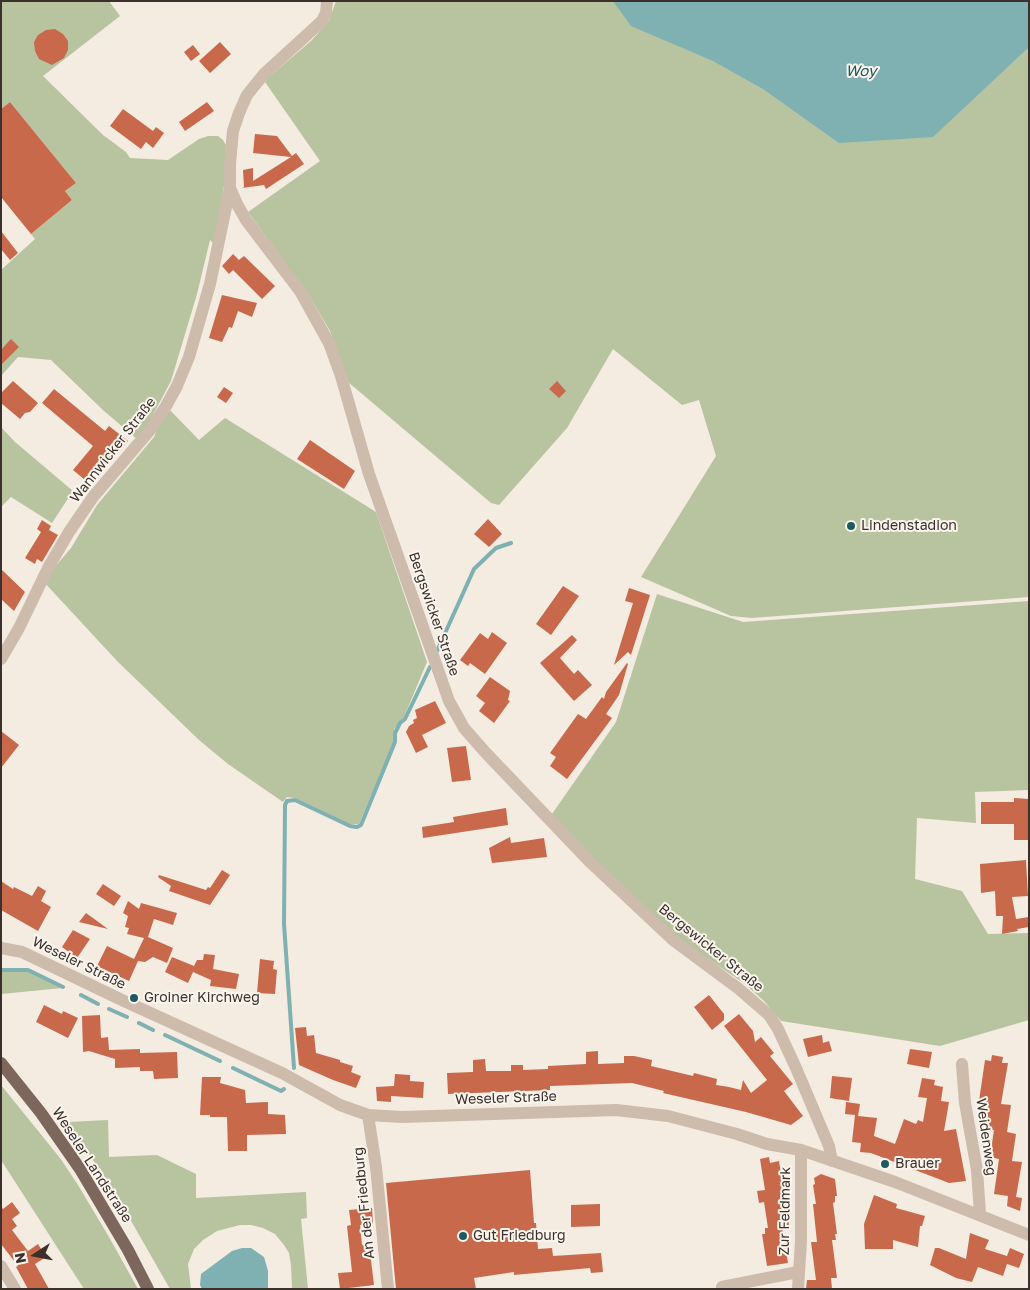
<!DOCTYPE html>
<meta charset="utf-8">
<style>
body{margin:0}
#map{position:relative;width:1030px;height:1290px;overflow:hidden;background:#f4ebe1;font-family:"Golos Text",sans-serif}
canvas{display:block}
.frame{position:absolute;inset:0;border:2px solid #3b302b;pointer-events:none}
.north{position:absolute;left:10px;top:1230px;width:50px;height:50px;-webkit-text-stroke:4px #fbf5ee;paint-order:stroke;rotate:259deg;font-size:14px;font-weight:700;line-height:20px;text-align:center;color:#3b302b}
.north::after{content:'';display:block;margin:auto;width:18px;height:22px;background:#3b302b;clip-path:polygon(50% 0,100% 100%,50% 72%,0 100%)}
</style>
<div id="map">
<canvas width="1030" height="1290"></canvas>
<div class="frame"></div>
<div class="north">N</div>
</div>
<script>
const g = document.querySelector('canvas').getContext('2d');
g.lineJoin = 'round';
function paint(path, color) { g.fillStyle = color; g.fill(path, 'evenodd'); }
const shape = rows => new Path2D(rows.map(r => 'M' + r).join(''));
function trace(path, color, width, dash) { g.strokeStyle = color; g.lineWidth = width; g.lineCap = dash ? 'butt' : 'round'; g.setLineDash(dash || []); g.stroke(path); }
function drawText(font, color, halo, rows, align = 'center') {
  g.font = font + ' "Golos Text",sans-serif'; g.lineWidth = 4; g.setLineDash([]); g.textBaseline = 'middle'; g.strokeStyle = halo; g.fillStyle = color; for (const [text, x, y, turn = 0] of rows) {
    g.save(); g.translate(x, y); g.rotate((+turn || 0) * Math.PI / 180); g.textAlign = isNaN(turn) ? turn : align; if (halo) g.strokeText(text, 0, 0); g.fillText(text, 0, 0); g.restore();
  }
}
paint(shape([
 [1,1,109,1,120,16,43,76,103,135,126,152,130,158,168,160,199,139,208,136,218,136,223,140,226,145,224,186,215,245,210,240,197,294,171,381,146,428,137,439,104,411,51,360,18,357,1,376,1,270,35,239,31,234,72,200,65,191,76,183,10,102,1,109],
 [336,1,1029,1,1029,597,752,618,731,616,641,577,716,456,699,400,682,405,613,349,567,428,499,505,491,503,348,382,330,331,310,297,248,212,320,161,265,82,268,78,312,40,329,21],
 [166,406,199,440,225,418,376,512,427,662,404,717,394,729,394,742,359,824,349,824,295,798,287,797,283,802,228,764,199,740,118,662,43,581,71,548,97,505,154,437],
 [1,427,15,442,73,491,52,523,11,497,1,507],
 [657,594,743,622,1029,601,1029,790,975,792,976,823,917,818,915,879,962,891,988,934,1029,933,1029,1020,940,1046,781,1021,764,1001,745,984,683,942,594,860,552,814,616,722],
 [11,968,29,969,64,986,63,988,1,994,1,969],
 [1,1085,60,1158,78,1185,109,1237,138,1289,84,1289,1,1160],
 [108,1120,109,1157,157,1155,196,1174,196,1198,306,1192,307,1218,301,1219,308,1289,292,1289,291,1265,289,1253,284,1245,275,1234,263,1228,251,1225,240,1225,217,1231,203,1240,194,1249,188,1264,191,1289,170,1289,118,1198,68,1122]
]), '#b8c4a0');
paint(shape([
 [613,1,1029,1,1029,47,933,137,839,143,763,89,713,61,631,26],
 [242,1248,251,1248,264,1257,268,1271,268,1289,202,1289,200,1285,201,1274,232,1251]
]), '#7fb0b2');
trace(shape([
 [437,651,474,569,496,548,511,543],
 [1,970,28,970,63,987],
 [81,995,98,1004],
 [109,1009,127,1017],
 [139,1023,153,1030],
 [165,1035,220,1061],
 [233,1068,281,1091,284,1089],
 [294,1068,284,924,285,805,287,801,295,800,350,826,357,827,361,825,395,742,395,733,400,723,405,719,430,667]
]), '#7fb0b2', 4);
paint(shape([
 [55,29,63,34,68,41,68,50,64,58,52,65,39,59,35,51,34,42,38,35,46,30],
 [220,42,231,54,210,73,199,61],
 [193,45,200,54,191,61,184,52],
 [10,102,76,183,65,191,72,200,31,234,1,197,1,109],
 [207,102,214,111,185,131,179,122],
 [123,109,153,131,156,127,164,133,153,148,146,142,141,149,110,126],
 [255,134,277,136,292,156,296,153,304,164,266,189,264,185,242,188,244,187,243,170,253,168,253,181,291,157,253,153],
 [1,231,18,253,10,260,1,249],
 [233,254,239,260,244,256,275,286,262,299,233,270,229,274,222,266],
 [222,295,257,303,252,317,238,311,232,328,229,327,222,342,209,338],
 [11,339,19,347,1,365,1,350],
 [13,381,38,403,30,412,25,413,20,419,1,403,1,393],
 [557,381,566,391,559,398,549,389],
 [224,387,233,393,226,403,217,397],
 [54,389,105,431,109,426,128,441,91,485,73,470,93,446,42,403],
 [310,440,355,471,344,489,297,459],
 [488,519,502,534,489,547,474,534],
 [42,520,51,526,49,530,58,535,42,562,37,559,35,564,25,558,41,532,37,529],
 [1,569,25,592,14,611,1,599],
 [563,586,579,596,551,635,536,624],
 [629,588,650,595,631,655,628,652,614,665,633,603,625,601],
 [492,632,507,643,485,674,470,663,468,666,460,660,480,633,488,639],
 [572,635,577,640,560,658,574,674,578,670,592,685,574,701,540,663],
 [627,663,628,664,619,695,606,714,612,718,567,779,550,766,556,757,550,753,578,714,586,719,602,697,604,699,606,692],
 [490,677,510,691,508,700,510,701,494,723,479,711,485,703,476,696],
 [435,701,446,723,422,735,428,747,416,753,406,732,409,726,414,723,413,720,417,718,415,710],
 [1,731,19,745,1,768],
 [466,746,471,780,452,782,447,748],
 [1014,798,1029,799,1029,840,1014,840,1014,824,981,824,981,802,1014,802],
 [506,808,508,825,423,838,422,827,454,822,453,817],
 [510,837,511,843,544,838,547,857,492,863,489,848],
 [1026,860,1028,896,1012,897,1016,919,1029,917,1029,927,1017,929,1018,931,1002,934,1003,916,996,916,995,891,981,893,980,864],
 [222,870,230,875,210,905,169,891,171,886,158,877,159,875,206,890,208,887,210,888],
 [1,881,13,889,14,887,32,896,38,886,46,891,41,901,51,907,38,931,1,910],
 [103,884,121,896,114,906,96,894],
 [128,901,139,909,141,903,177,913,173,925,154,919,148,937,173,948,167,963,153,957,145,962,138,961,129,981,97,966,107,946,134,959,144,938,127,934,129,928,125,927,128,916,123,913],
 [86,913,108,929,79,922],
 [73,930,90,939,77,958,62,947],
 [204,954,215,955,213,969,239,974,236,989,210,986,211,980,193,972,188,983,165,972,172,957,194,966,197,960,203,960],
 [260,959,274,961,273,969,277,970,275,994,257,993],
 [709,995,724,1014,724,1020,712,1030,694,1007],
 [44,1005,62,1014,63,1011,78,1018,68,1038,36,1022],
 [739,1014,753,1031,755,1042,761,1037,774,1053,770,1056,793,1084,784,1091,803,1116,791,1125,746,1112,663,1093,664,1091,632,1083,550,1086,550,1090,448,1094,447,1073,473,1072,473,1060,485,1059,486,1071,511,1071,511,1065,523,1065,523,1070,548,1069,548,1066,586,1064,586,1052,598,1051,598,1064,624,1063,624,1056,634,1056,652,1060,651,1066,693,1076,694,1073,717,1079,716,1085,729,1087,741,1090,743,1080,751,1093,767,1080,724,1026],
 [100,1015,101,1038,108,1037,109,1050,140,1049,140,1053,177,1052,178,1078,154,1079,153,1071,140,1071,140,1067,115,1068,115,1059,89,1051,83,1052,82,1016],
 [306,1027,307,1036,314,1035,316,1053,340,1060,340,1062,353,1066,351,1072,361,1076,356,1088,333,1080,299,1065,295,1028],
 [822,1035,823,1043,829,1041,832,1051,808,1057,803,1039],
 [910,1049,932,1052,929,1068,907,1064],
 [992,1055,1003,1057,1002,1063,1008,1063,1001,1104,1011,1105,1007,1132,1016,1134,1012,1161,1022,1162,1016,1197,1022,1198,1020,1211,1007,1206,1008,1196,994,1194,999,1159,990,1157,994,1130,985,1129,988,1102,979,1101,985,1060,991,1061],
 [395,1074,410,1075,410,1081,424,1082,423,1098,391,1096,391,1102,377,1101,376,1087,394,1086],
 [832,1076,852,1078,849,1101,830,1098],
 [202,1077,221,1077,220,1083,245,1090,246,1103,268,1102,268,1114,285,1115,286,1134,247,1135,247,1151,228,1151,227,1117,210,1117,210,1115,200,1115],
 [922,1078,935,1080,934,1085,943,1087,941,1101,949,1102,944,1131,956,1129,966,1181,949,1183,871,1153,860,1152,861,1143,852,1142,855,1115,845,1114,846,1102,860,1104,858,1116,877,1118,874,1136,895,1144,904,1119,916,1124,918,1120,923,1122,927,1098,918,1097],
 [769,1157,770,1163,779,1161,789,1225,782,1226,788,1263,767,1266,762,1234,765,1234,765,1228,768,1228,764,1202,759,1203,757,1191,765,1190,760,1159],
 [530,1170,534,1223,536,1223,538,1249,552,1248,553,1256,601,1253,603,1272,591,1273,590,1268,514,1275,514,1272,474,1278,476,1289,396,1289,386,1183],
 [821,1174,835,1179,837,1196,835,1196,835,1202,833,1203,837,1234,835,1234,836,1240,832,1240,837,1278,831,1278,832,1289,806,1289,807,1280,816,1280,811,1242,817,1242,813,1204,816,1204,813,1185,815,1184,814,1178],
 [874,1195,897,1204,896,1208,925,1216,922,1226,920,1226,918,1247,893,1240,893,1249,865,1249,864,1224],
 [12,1202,20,1213,12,1219,17,1226,12,1230,28,1251,38,1244,46,1257,35,1264,49,1289,28,1289,16,1267,18,1266,1,1244,1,1206,3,1209],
 [600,1204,600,1226,571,1227,571,1205],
 [372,1208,373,1224,360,1225,362,1245,369,1244,374,1285,340,1289,338,1273,352,1272,347,1226,351,1225,349,1210],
 [970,1233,989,1240,985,1249,1007,1256,1010,1248,1024,1254,1019,1268,1007,1264,1003,1276,978,1267,972,1282,956,1278,930,1265,935,1248,939,1248,966,1259]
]), '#c8694b');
trace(shape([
 [327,1,326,13,322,21,264,74,247,95,239,113,233,131,230,164,230,188,237,204,246,220,300,291,329,343,341,376,369,474,449,701,464,728,485,752,591,863,673,940,739,989,769,1015,778,1029,796,1068,829,1146,832,1161],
 [1,659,19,628,48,568,69,532,93,497,150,430,166,406,177,386,189,357,210,284,230,188],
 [1,948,22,952,124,1001,282,1073,340,1105,368,1115,402,1117,616,1110,668,1116,737,1134,767,1144,801,1150,895,1182,1029,1235],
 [962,1064,965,1103,977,1170,980,1214],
 [368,1115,376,1167,388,1289],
 [1,1266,15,1289],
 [722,1287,798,1272],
 [798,1289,801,1241,801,1150]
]), '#cdbbac', 12);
trace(shape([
 [1,1063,41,1113,80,1169,128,1250,148,1289]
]), '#7d675c', 12);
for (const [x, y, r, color] of [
 [851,526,5,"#1f5a5e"],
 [134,998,5,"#1f5a5e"],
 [885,1164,5,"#1f5a5e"],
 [463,1236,5,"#1f5a5e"]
]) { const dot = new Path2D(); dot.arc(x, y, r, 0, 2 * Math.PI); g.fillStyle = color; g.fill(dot); trace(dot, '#fbf5ee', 2); }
drawText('14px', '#3b302b', '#fbf5ee', [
 ["Wannwicker Straße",113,450,-52],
 ["Bergswicker Straße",434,614,71],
 ["Bergswicker Straße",711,948,39],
 ["Weseler Straße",79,963,26],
 ["Weseler Straße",506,1098,-2],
 ["Weidenweg",986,1137,82],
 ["Weseler Landstraße",92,1165,57],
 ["An der Friedburg",364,1203,-96],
 ["Zur Feldmark",785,1211,-89]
]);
drawText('14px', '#3b302b', '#fbf5ee', [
 ["Lindenstadion",861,526],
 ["Groiner Kirchweg",144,998],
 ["Brauer",895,1164],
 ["Gut Friedburg",473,1236]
], 'left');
drawText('italic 15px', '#1f5a5e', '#fbf5ee', [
 ["Woy",861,71]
]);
</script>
